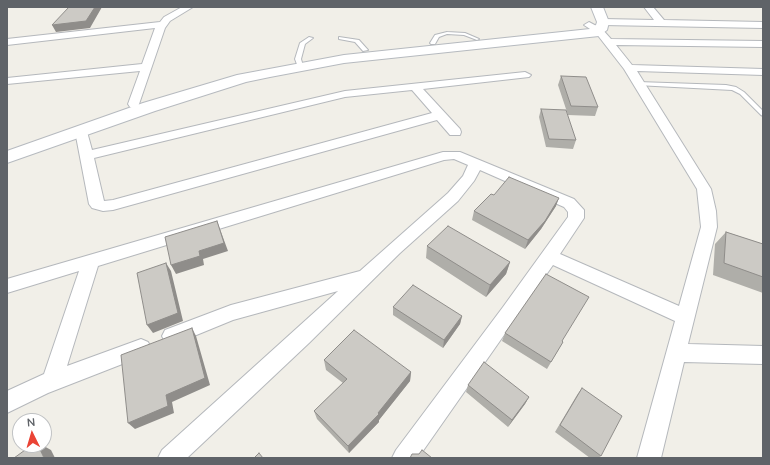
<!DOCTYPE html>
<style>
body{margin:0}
#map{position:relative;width:770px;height:465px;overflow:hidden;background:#f1efe8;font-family:Mulish,sans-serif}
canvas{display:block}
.frame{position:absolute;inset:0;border:8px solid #5f6368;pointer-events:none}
.north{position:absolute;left:12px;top:413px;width:40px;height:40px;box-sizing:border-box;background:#fff;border:1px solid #bfc1c3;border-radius:50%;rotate:355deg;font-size:11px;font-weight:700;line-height:16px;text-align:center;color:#5f6368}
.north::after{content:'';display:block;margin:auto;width:14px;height:18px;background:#ea4335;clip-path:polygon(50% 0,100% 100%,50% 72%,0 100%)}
</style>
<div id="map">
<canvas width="770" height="465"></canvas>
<div class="frame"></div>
<div class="north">N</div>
</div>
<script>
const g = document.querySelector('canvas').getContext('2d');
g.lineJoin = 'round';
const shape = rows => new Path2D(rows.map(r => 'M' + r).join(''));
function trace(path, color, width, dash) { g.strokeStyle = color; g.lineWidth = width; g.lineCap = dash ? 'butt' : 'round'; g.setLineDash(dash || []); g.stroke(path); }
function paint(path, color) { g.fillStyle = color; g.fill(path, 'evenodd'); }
const lane = shape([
 [447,32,465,33,479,39,477,40,464,35,447,34,439,37,435,44,431,44,430,43,435,35,447,32],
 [309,37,313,38,305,44,301,59,303,66,298,67,295,59,300,43,309,37],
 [339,37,359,40,368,50,363,51,355,42,339,39,339,37],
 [638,82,726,85,736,87,744,92,763,111,763,116,761,115,740,94,732,90,636,85,636,83,638,82]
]);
const street = shape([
 [182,7,193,7,170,21,165,28,138,107,134,108,130,107,128,104,140,71,7,84,7,78,142,64,155,28,7,45,7,39,160,22,164,17,182,7],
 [644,7,653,7,664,20,763,22,763,28,603,25,598,22,603,19,654,20,644,7],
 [589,22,602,29,611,39,763,41,763,47,616,45,632,65,763,69,763,75,637,71,711,189,716,211,717,227,688,344,763,346,763,364,684,362,661,458,637,458,675,321,553,265,418,458,392,458,396,450,503,307,568,217,568,212,564,207,480,170,474,181,458,201,400,253,309,343,187,458,158,458,162,450,338,291,233,320,172,345,165,342,162,336,165,330,231,305,360,271,448,193,463,176,468,165,454,159,444,160,98,266,67,366,141,339,148,342,151,348,148,354,48,393,7,413,7,391,44,374,79,271,7,293,7,279,443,152,460,152,574,199,584,210,584,218,560,254,679,306,701,227,697,189,624,69,596,33,584,25,589,22],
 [525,72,531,75,529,77,423,89,460,129,461,132,460,135,450,135,437,120,113,210,103,211,92,208,89,204,75,131,76,128,86,128,92,150,345,91,525,72],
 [412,90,432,113,113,200,104,201,94,158,345,97,412,90]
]);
const secondary = shape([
 [591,7,603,7,609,22,607,30,599,36,344,63,270,77,246,82,155,111,7,163,7,151,143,103,237,75,344,55,590,29,596,25,597,22,591,7]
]);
trace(lane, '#b5b8bc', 2);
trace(street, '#b5b8bc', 2);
trace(secondary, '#b6babf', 2);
paint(lane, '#fff');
paint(street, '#fff');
paint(secondary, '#fff');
paint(shape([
 [561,76,598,107,595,116,568,115,558,85],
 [541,109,576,140,573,149,546,147,539,117],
 [494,195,556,206,541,229,525,249,472,220,474,211],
 [726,232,763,244,763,293,713,275,715,244],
 [427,246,510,262,506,274,486,297,426,258],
 [393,307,462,316,460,324,443,348,393,315],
 [505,333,562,341,563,342,547,369,502,341],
 [324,360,411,372,410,381,379,420,379,422,349,453,317,419,314,411,343,383,326,370],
 [468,385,529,397,525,404,508,427,466,392],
 [582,388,601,456,598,458,590,458,555,432,577,395]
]), '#afaea9');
paint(shape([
 [95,7,102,7,90,28,56,32,52,25],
 [559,198,556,206,541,229,525,249,528,240],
 [217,221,228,251,203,259,204,265,176,274,171,265,199,251],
 [510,262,506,274,486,297,490,285],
 [166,263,171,271,183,321,153,333,147,325],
 [462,316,460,324,443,348,444,340],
 [192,328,196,336,210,385,172,402,174,413,135,429,128,423,166,395],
 [411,372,410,381,379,420,379,422,349,453,348,446],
 [529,397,525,404,508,427,512,420],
 [38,445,42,445,51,450,55,458,44,458]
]), '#8f8d8a');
const building = shape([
 [69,7,95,7,86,21,52,25,69,7],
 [561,76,586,77,598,107,571,106,561,76],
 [541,109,566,110,576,140,549,139,541,109],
 [509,177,559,198,545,221,528,240,474,211,491,194,494,195,509,177],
 [217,221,224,243,199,251,200,256,171,265,165,237,217,221],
 [448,226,510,262,490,285,427,246,448,226],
 [726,232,763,244,763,277,724,263,726,232],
 [166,263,178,313,147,325,137,273,166,263],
 [546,274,589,297,562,341,563,342,551,362,505,333,546,274],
 [413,285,462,316,444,340,393,307,413,285],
 [192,328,205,378,166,395,168,406,128,423,121,355,192,328],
 [354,330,411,372,378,413,379,414,348,446,314,411,347,379,324,360,354,330],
 [484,362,529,397,512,420,468,385,484,362],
 [582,388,622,416,601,456,560,425,582,388],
 [32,445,38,445,44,458,14,458,32,445],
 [422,450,432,458,410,458,412,454,419,454,422,450],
 [259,453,263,458,254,458,259,453]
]);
paint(building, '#cccac5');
trace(building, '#8f8d8a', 1);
</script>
